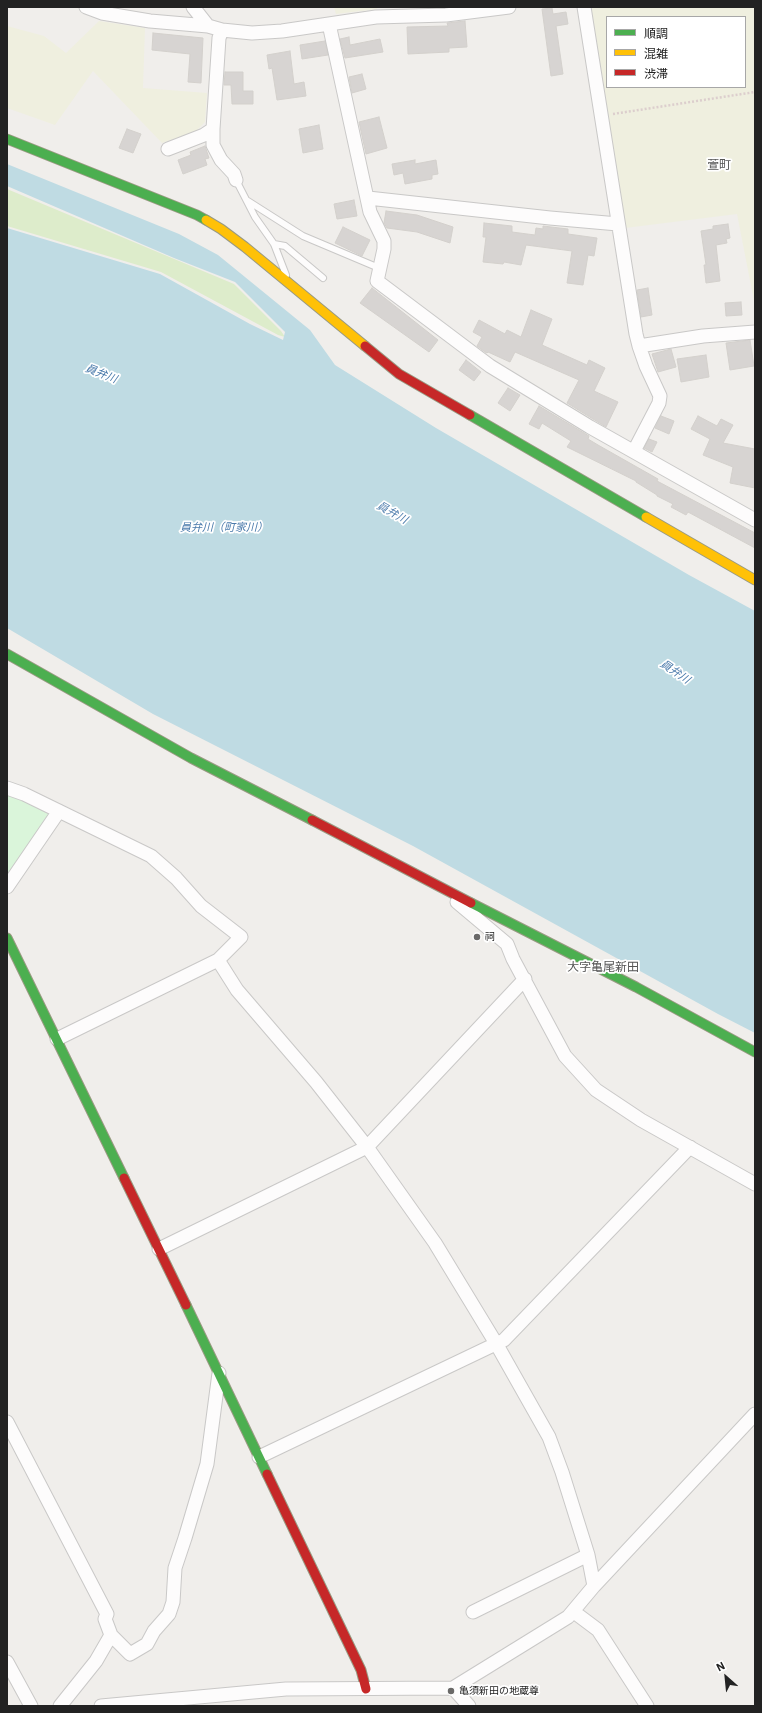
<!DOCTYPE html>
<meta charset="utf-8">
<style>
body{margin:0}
#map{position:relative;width:762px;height:1713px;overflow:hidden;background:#f0eeeb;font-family:"IBM Plex Sans","Noto Sans JP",sans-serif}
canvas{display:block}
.frame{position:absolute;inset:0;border:8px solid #222;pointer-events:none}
.legend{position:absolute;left:606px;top:16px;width:140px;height:72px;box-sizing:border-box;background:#fff;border:1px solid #a7a7a7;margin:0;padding:5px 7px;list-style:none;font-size:12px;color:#222}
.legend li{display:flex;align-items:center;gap:8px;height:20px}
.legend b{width:20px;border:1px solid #a7a7a7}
.north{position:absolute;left:706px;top:1657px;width:40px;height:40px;-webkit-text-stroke:3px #fff;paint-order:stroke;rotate:333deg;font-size:11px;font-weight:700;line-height:16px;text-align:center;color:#222}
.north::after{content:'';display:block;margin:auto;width:14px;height:18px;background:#222;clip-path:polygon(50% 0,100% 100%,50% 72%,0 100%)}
</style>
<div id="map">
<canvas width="762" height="1713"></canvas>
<div class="frame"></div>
<ul class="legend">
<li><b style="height:5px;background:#4caf50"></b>順調</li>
<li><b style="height:5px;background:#ffc107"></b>混雑</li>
<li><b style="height:5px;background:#c62828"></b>渋滞</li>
</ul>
<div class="north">N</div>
</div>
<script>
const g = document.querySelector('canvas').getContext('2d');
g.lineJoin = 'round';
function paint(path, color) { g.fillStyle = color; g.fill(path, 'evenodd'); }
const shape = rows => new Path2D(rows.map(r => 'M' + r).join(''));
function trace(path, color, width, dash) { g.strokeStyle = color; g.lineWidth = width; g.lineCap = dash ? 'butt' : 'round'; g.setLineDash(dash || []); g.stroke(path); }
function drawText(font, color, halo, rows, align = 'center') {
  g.font = font + ' "IBM Plex Sans","Noto Sans JP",sans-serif'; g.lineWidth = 3.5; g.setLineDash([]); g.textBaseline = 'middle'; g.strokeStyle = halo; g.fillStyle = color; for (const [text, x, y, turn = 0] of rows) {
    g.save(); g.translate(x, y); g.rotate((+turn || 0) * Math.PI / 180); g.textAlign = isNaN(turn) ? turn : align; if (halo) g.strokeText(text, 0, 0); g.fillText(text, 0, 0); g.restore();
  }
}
paint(shape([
 [334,7,377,7,377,9,336,14],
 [591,7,755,7,755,306,737,214,625,228],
 [607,17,745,17,745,87,607,87],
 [99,21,145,28,143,88,207,93,205,122,196,131,162,143,93,71,55,125,7,108,7,26,44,36,66,53]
]), '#efefdf');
paint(shape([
 [7,189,234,284,281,331,285,337,278,335,161,272,7,226]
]), '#ddeccb');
paint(shape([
 [7,792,47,809,49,819,7,879]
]), '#daf5da');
paint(shape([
 [7,164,179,234,218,255,310,330,335,365,436,428,689,575,755,611,755,1033,718,1014,413,846,153,714,7,628,7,228,160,274,250,324,283,340,285,332,235,282,174,258,7,186]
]), '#bfdbe3');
const building = shape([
 [552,8,553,14,566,12,568,24,556,26,563,74,551,76,542,9,552,8],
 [465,21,467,47,449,48,449,52,408,54,407,27,448,26,447,23,465,21],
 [153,33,203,38,201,83,188,82,190,54,152,50,153,33],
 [349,37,350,45,380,39,383,52,345,58,340,39,349,37],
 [325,41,328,55,302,59,300,45,325,41],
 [290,51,294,84,304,82,306,96,277,100,272,68,269,69,267,55,290,51],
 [225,72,243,72,243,91,253,91,253,104,232,104,231,85,224,85,225,72],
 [362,74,366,89,352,93,349,77,362,74],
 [379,117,387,148,366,154,359,122,379,117],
 [319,125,323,149,303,153,299,129,319,125],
 [127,129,141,134,133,153,119,148,127,129],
 [205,146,209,158,205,159,207,165,183,174,178,160,191,155,190,152,205,146],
 [415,160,415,164,436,160,438,174,432,175,432,179,405,184,403,173,394,175,392,164,415,160],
 [354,200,357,216,337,219,334,204,354,200],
 [386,211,417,215,453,227,450,243,417,232,387,228,384,223,386,211],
 [484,223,512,226,512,232,535,235,536,228,543,229,543,226,568,229,568,234,597,238,594,256,588,255,583,285,567,283,572,251,526,245,521,265,504,262,503,264,483,262,486,237,483,237,484,223],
 [728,224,730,238,726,239,727,243,716,245,720,281,706,283,704,265,706,265,701,231,713,229,713,226,728,224],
 [343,227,370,240,362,256,335,243,343,227],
 [372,288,438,340,429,352,360,303,372,288],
 [648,288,652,315,641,317,637,290,648,288],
 [741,302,742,315,726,316,725,303,741,302],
 [531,310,552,319,542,345,587,365,589,360,605,368,594,391,618,402,606,427,567,403,579,380,515,352,510,362,488,352,487,353,485,352,477,346,482,337,473,332,479,320,505,334,507,330,521,337,531,310],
 [750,340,754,366,730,370,726,343,750,340],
 [671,349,676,367,658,372,652,354,671,349],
 [706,355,709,377,681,382,677,359,706,355],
 [466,360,481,372,474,381,459,370,466,360],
 [508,388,520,395,510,411,498,403,508,388],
 [539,406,589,436,588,439,598,445,658,479,657,481,755,533,755,548,688,512,686,515,671,507,673,504,657,496,657,495,636,482,636,481,567,447,571,441,542,423,539,429,529,424,539,406],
 [661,416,674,421,669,434,655,428,661,416],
 [698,416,717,426,721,419,733,425,723,443,755,449,755,488,730,483,733,467,703,455,710,439,691,429,698,416],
 [649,439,657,442,652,452,644,448,649,439]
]);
paint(building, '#d7d4d2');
trace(building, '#d3d0cc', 1);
const lane = shape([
 [236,180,255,217,274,244,286,275],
 [248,201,303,236,379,268],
 [274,244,285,246,323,278]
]);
const street = shape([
 [86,7,102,13,150,21,208,26,222,30,252,33,282,31,376,17,446,15,509,7],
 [193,7,208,26],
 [584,7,636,334,639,346,703,336,755,332],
 [329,24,370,212,384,241,384,249,377,281,490,366,590,427,755,520],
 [213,129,213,145,221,160,234,174,236,180],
 [168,149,204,135,213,129,219,38,222,30],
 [368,198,550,218,618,224],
 [634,451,659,403,660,396,646,366,639,346],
 [7,788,24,794,151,856,176,878,201,906,241,937,218,960,57,1039],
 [7,887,59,811],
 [457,902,507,944,513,959,565,1056,596,1090,641,1120,755,1184],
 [218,960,237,990,316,1082,367,1147,435,1243,497,1345,549,1437,562,1472,588,1555,594,1586],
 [159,1249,367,1147,525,979],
 [7,1422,107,1614,105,1619,111,1635,96,1661,60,1706],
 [259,1457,504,1340,690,1147],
 [473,1612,588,1555],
 [574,1612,598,1630,647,1706],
 [111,1635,130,1654,147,1644,154,1631,169,1614,173,1602,175,1568,185,1538,207,1464,219,1373],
 [7,1662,31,1706],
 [453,1688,469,1706],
 [101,1706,286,1689,453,1688,568,1617,594,1586,755,1414]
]);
const fast = shape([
 [7,139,197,215,206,220],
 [470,415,646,517],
 [7,654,191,758,312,820],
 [471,903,636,987,755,1052],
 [7,938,124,1178],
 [186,1305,267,1474]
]);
const slow = shape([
 [206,220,221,229,245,247,365,346],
 [646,517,755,580]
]);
const jam = shape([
 [365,346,399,374,470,415],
 [312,820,471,903],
 [124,1178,186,1305],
 [267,1474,361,1670,366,1689]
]);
trace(lane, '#c9c8c7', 8);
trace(street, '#c9c8c7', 15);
trace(fast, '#999a82', 11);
trace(slow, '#999a82', 11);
trace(jam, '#999a82', 11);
trace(shape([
 [613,114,755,92]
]), '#dccecd', 2.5, [2, 2]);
trace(lane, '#fdfcfc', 6);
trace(street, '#fdfcfc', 13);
trace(fast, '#4caf50', 9);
trace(slow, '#ffc107', 9);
trace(jam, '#c62828', 9);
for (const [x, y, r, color] of [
 [477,937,4,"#6a6968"],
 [451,1691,4,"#6a6968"]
]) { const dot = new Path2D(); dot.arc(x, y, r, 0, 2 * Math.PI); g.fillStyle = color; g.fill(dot); trace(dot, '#fff', 1.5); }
drawText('10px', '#222', '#fff', [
 ["祠",485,937],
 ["亀須新田の地蔵尊",459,1691]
], 'left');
drawText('italic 11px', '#4a7aab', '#fff', [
 ["員弁川",101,374,21],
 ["員弁川",392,513,29],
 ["員弁川（町家川）",224,528],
 ["員弁川",675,672,34]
]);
drawText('12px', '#555', '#fff', [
 ["萱町",719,166],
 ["大字亀尾新田",603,968]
]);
</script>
